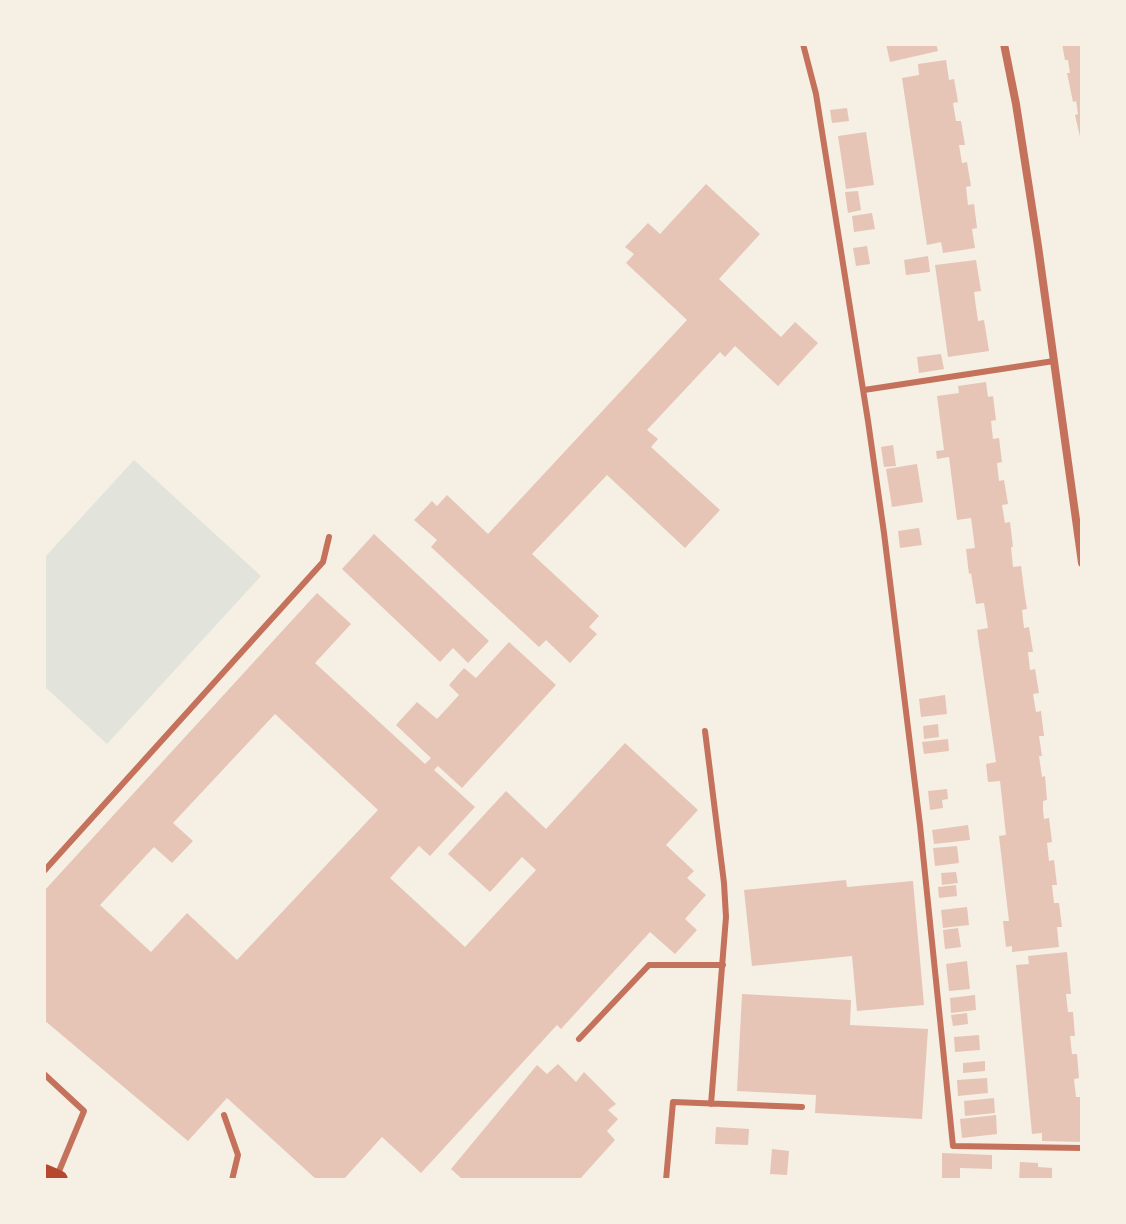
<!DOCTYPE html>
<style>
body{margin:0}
#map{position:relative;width:1126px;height:1224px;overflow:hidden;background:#f6efe4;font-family:"Asap Condensed",sans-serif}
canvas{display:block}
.frame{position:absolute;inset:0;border:46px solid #f6efe4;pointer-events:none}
</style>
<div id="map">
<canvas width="1126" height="1224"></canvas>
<div class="frame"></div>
</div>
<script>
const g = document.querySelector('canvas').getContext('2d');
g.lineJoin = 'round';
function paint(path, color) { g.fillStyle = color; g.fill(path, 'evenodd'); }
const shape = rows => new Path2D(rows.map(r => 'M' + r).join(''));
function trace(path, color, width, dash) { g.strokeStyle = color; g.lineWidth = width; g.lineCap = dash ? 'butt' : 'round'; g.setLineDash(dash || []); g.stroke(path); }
paint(shape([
 [134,460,261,576,107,744,44,686,44,558]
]), '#e2e4dc');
paint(shape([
 [886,44,936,44,938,51,890,62],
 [1062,44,1082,44,1082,141,1081,141,1075,115,1078,114,1076,101,1073,102,1067,73,1070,73,1069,67,1068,60,1065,60],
 [946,60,949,80,954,79,956,90,958,102,953,103,956,121,961,121,965,145,959,145,962,163,967,162,971,186,966,187,968,205,974,204,977,228,972,229,975,248,943,253,941,242,927,245,902,78,919,75,918,64],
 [847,108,849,121,832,123,830,110],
 [866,132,874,185,846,189,838,136],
 [706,184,760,234,719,279,781,337,795,322,818,343,778,386,735,346,725,357,720,352,647,430,658,439,651,447,720,510,685,548,607,475,532,554,599,616,589,627,597,634,570,663,546,640,539,647,431,547,437,540,414,520,432,501,437,506,447,495,488,534,687,320,626,263,634,254,625,247,648,223,660,234],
 [858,191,861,210,848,213,845,192],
 [872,213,875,229,854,232,852,216],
 [867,246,870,264,856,266,853,248],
 [928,256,930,272,906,275,904,260],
 [976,260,981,291,974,292,976,307,978,321,984,320,989,351,948,357,935,265],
 [941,354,944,369,919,373,917,357],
 [986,382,988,397,993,396,996,420,991,421,993,439,999,438,1002,462,997,463,999,481,1004,480,1008,504,1002,505,1005,523,1010,522,1013,547,1011,547,1013,567,1021,566,1025,597,1027,609,1022,610,1024,628,1029,627,1033,652,1028,652,1030,670,1035,669,1039,693,1033,694,1036,712,1041,711,1044,736,1039,736,1042,756,1039,756,1042,777,1045,776,1047,800,1043,801,1043,810,1044,819,1049,818,1052,842,1047,843,1049,861,1054,860,1057,885,1052,885,1054,903,1059,903,1062,927,1057,927,1059,947,1012,952,1012,946,1006,947,1003,921,1009,921,999,836,1006,835,1000,781,988,782,986,764,996,762,977,630,988,628,984,603,976,604,971,573,969,574,966,549,975,548,971,518,957,520,949,457,937,459,936,451,944,450,937,396,959,393,958,386],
 [893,445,896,466,884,467,881,447],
 [917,464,923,502,892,507,886,469],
 [919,528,922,545,900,548,898,531],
 [374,534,489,641,468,663,453,648,440,662,342,569],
 [317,593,351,624,315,663,425,764,431,758,396,725,417,702,437,719,459,695,449,685,464,668,476,678,509,642,556,685,462,788,438,766,434,770,475,807,430,856,419,846,390,878,465,947,536,870,522,857,490,892,448,854,506,791,546,829,625,743,698,810,666,845,694,871,687,878,706,895,685,919,697,930,675,954,650,932,561,1029,557,1025,421,1173,382,1137,343,1180,317,1180,227,1098,188,1141,44,1020,44,891],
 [275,714,378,810,237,960,187,913,151,952,100,905,154,847,172,863,193,841,173,823],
 [945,695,947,714,921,717,919,699],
 [938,724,939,737,924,739,923,726],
 [948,739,949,751,924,754,922,742],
 [947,789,948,799,942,800,943,808,930,810,928,791],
 [968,825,970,840,934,844,932,830],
 [957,846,959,863,935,866,933,848],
 [956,872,958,883,942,885,941,873],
 [846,880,847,887,913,881,924,1005,857,1011,852,956,752,966,744,890],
 [956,885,957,896,939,898,938,887],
 [967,907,969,925,943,928,941,910],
 [958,928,961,947,945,949,943,930],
 [1067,952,1071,994,1066,994,1068,1012,1073,1012,1075,1036,1070,1036,1072,1054,1077,1054,1079,1078,1074,1079,1076,1097,1081,1097,1082,1142,1042,1141,1042,1133,1032,1134,1016,965,1029,964,1028,956],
 [967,961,970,989,949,991,946,964],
 [742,994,851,1000,850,1025,928,1029,922,1119,815,1113,816,1095,737,1091],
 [975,995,976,1010,951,1013,950,998],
 [967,1013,968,1024,953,1026,951,1015],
 [979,1035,980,1050,955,1052,954,1037],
 [985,1061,985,1071,963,1073,963,1063],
 [558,1064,576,1082,584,1072,616,1104,608,1110,618,1119,607,1131,615,1140,579,1180,458,1180,461,1178,451,1169,537,1065,547,1074],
 [987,1078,988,1093,958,1096,957,1080],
 [994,1098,995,1113,965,1116,964,1101],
 [996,1115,997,1134,962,1138,960,1119],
 [716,1127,749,1129,748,1145,715,1144],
 [772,1149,789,1151,787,1175,770,1174],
 [942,1153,992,1155,992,1169,960,1168,960,1180,942,1180],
 [1020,1162,1038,1163,1038,1167,1052,1168,1052,1180,1019,1180]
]), '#e6c5b7');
trace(shape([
 [803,44,816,94,868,421,884,533,920,825,953,1146,1082,1148],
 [864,390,1054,361],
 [705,731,724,883,726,917,711,1104],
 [44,871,323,562,329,537],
 [579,1039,649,965,723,965],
 [44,1074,84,1111,57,1176],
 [224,1115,238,1155,232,1180],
 [666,1180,673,1102,802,1107]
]), '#c5725c', 6);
trace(shape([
 [1004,44,1016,104,1038,246,1082,563]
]), '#c5725c', 8);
trace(shape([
 [44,1174,58,1180]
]), '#b5482f', 20);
</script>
